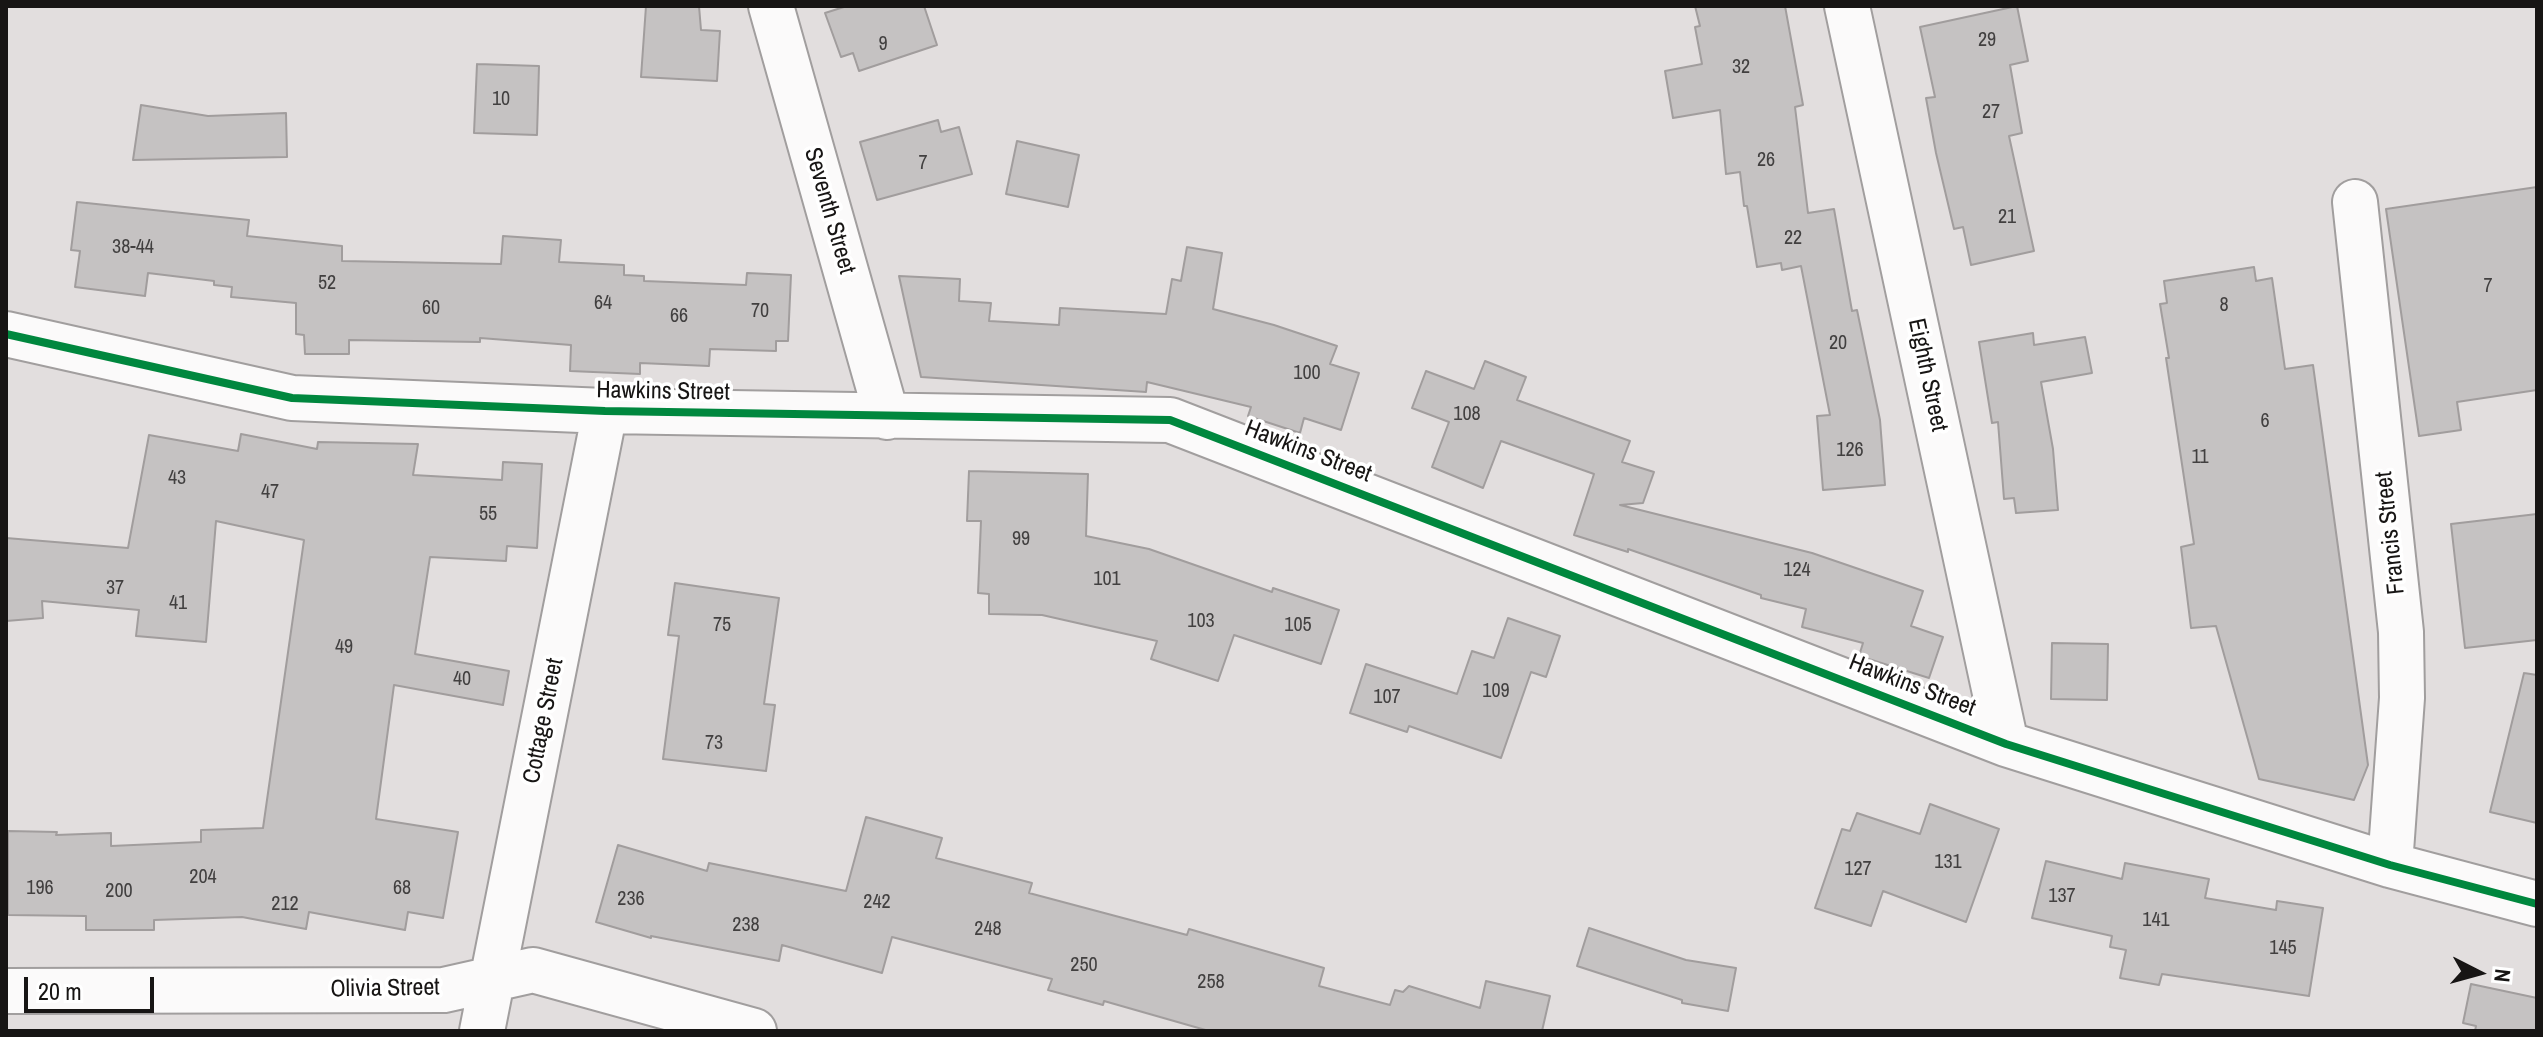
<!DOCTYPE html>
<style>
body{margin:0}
#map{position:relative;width:2543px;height:1037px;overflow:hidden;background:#e2dede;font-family:"Archivo Narrow",sans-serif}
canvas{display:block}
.frame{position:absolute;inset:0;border:8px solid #171514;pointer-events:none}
.north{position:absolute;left:2439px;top:933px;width:80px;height:80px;-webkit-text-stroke:6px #fff;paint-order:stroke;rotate:96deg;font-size:22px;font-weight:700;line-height:32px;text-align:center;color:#171514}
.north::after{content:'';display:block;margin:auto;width:28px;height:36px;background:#171514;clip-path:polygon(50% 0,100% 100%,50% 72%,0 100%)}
.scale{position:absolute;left:24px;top:977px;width:130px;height:36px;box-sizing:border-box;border:4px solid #171514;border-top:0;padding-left:10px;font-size:24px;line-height:28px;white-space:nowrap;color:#171514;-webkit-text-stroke:6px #fff;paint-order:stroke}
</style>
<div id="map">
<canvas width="2543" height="1037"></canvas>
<div class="frame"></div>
<div class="north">N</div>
<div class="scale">20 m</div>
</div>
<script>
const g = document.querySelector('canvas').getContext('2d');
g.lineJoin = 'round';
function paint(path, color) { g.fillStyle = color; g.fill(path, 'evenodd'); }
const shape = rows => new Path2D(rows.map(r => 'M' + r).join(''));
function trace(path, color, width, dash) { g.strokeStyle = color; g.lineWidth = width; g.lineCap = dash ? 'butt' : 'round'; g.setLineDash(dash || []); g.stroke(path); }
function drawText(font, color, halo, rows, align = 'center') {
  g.font = font + ' "Archivo Narrow",sans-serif'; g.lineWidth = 7; g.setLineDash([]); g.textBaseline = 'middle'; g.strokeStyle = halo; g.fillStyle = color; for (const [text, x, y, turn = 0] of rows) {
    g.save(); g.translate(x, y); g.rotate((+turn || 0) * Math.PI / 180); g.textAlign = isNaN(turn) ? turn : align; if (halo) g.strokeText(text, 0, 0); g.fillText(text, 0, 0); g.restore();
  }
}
const building = shape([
 [646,6,699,6,701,30,720,31,717,81,641,77,646,6],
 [847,6,924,6,937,45,859,71,853,53,841,57,825,13,847,6],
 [1695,6,1785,6,1803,105,1795,107,1808,213,1834,209,1852,311,1857,310,1880,420,1885,485,1823,490,1817,416,1830,415,1801,266,1782,270,1781,263,1757,267,1747,206,1744,206,1740,172,1726,174,1720,110,1673,118,1665,71,1702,64,1695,27,1700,26,1695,6],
 [2017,6,2028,61,2010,65,2022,133,2009,136,2034,251,1971,265,1963,227,1954,229,1936,153,1926,98,1935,97,1920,27,2017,6],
 [477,64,539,66,537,135,474,133,477,64],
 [141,105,208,116,286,113,287,157,133,160,141,105],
 [938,120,941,132,959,127,972,174,877,200,860,142,938,120],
 [1017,141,1079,155,1068,207,1006,194,1017,141],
 [2537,187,2537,390,2457,402,2461,430,2419,436,2386,209,2537,187],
 [77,202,249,220,247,236,342,246,342,261,501,264,503,236,561,240,559,262,624,265,624,275,644,276,644,281,746,285,747,273,791,275,788,341,776,341,776,351,710,349,709,366,640,363,640,374,570,371,571,345,480,338,480,342,349,340,349,354,305,354,304,335,296,334,296,303,231,297,232,287,214,285,214,281,148,273,145,296,75,287,80,251,71,250,77,202],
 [1187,247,1222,253,1213,309,1274,325,1337,346,1330,364,1359,373,1341,430,1304,418,1300,433,1248,416,1251,407,1147,382,1146,392,921,377,899,276,960,279,959,301,991,303,989,321,1059,325,1060,308,1166,314,1172,279,1181,281,1187,247],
 [2254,267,2256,281,2272,278,2285,369,2313,365,2368,765,2354,800,2259,779,2216,626,2191,628,2181,547,2194,544,2166,358,2169,358,2160,304,2167,303,2164,281,2254,267],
 [2033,333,2034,345,2085,337,2092,373,2041,382,2053,449,2058,510,2016,513,2014,498,2004,499,1998,422,1992,423,1979,342,2033,333],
 [1485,361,1526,377,1517,400,1630,441,1622,462,1654,472,1643,503,1620,505,1812,553,1923,591,1911,626,1943,637,1929,678,1859,656,1863,643,1802,627,1806,609,1761,598,1761,595,1628,549,1628,552,1574,535,1594,474,1501,441,1483,488,1432,467,1449,422,1412,408,1426,371,1474,389,1485,361],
 [241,434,317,449,318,442,418,444,413,475,502,480,503,462,542,464,537,548,507,546,506,561,430,557,415,654,509,671,503,705,394,685,376,819,458,832,443,918,408,912,405,930,309,912,306,929,242,917,154,920,154,930,86,930,86,916,8,915,8,831,57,832,56,835,111,833,111,846,201,842,201,830,263,828,304,540,216,521,206,642,136,636,139,610,42,601,43,618,6,621,6,538,128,548,149,435,238,451,241,434],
 [969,471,1088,474,1086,536,1149,549,1272,592,1273,588,1339,610,1321,664,1234,635,1218,681,1151,659,1157,641,1042,615,989,614,989,594,978,593,981,521,967,521,969,471],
 [2537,514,2537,640,2465,648,2451,524,2537,514],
 [675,583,779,598,764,704,775,705,766,771,663,759,679,636,668,635,675,583],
 [1508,618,1560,636,1546,677,1531,672,1501,758,1409,726,1407,732,1350,713,1366,664,1457,694,1472,651,1494,658,1508,618],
 [2052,643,2108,644,2107,700,2051,699,2052,643],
 [2524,673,2537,675,2537,823,2490,812,2524,673],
 [1930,804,1999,829,1966,922,1883,891,1871,926,1815,908,1842,829,1850,831,1857,813,1920,834,1930,804],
 [866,817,942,838,936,858,1032,883,1029,893,1187,935,1189,929,1324,968,1319,986,1390,1005,1395,990,1403,992,1409,986,1480,1008,1486,981,1550,996,1542,1031,1209,1031,1104,1001,1103,1005,1048,990,1052,979,892,937,882,973,782,945,779,961,651,936,651,938,596,922,618,845,707,871,709,863,846,891,866,817],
 [2046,861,2122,879,2125,863,2209,879,2205,898,2276,910,2277,901,2323,908,2309,996,2162,974,2159,985,2120,978,2126,950,2110,947,2112,936,2032,918,2046,861],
 [1589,928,1686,960,1736,968,1728,1011,1682,1003,1682,1000,1577,966,1589,928],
 [2471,984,2537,998,2537,1031,2475,1031,2476,1026,2463,1023,2471,984]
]);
paint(building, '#c5c2c2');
trace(building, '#a19d9d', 2);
const minor = shape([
 [771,6,887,417],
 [1847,6,2006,744],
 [2355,202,2401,632,2402,698,2390,865],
 [6,334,292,398,605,411,1170,420,2006,744,2390,865,2537,904],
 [6,991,444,990,533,970,754,1031],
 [482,1031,605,411]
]);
trace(minor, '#a19e9e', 48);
trace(minor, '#fbfafa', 44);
trace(shape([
 [6,334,292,398,605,411,1170,420,2006,744,2390,865,2537,904]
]), '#00873e', 8);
drawText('20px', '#424040', null, [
 ["29",1987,41],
 ["9",883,45],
 ["32",1741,68],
 ["10",501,100],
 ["27",1991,113],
 ["26",1766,161],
 ["7",923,164],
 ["21",2007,218],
 ["22",1793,239],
 ["38-44",133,248],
 ["52",327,284],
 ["7",2488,287],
 ["64",603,304],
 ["8",2224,306],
 ["60",431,309],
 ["70",760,312],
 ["66",679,317],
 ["20",1838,344],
 ["100",1307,374],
 ["108",1467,415],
 ["6",2265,422],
 ["126",1850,451],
 ["11",2200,458],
 ["43",177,479],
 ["47",270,493],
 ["55",488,515],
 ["99",1021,540],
 ["124",1797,571],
 ["101",1107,580],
 ["37",115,589],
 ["41",178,604],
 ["103",1201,622],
 ["75",722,626],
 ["105",1298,626],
 ["49",344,648],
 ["40",462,680],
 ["109",1496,692],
 ["107",1387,698],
 ["73",714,744],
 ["131",1948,863],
 ["127",1858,870],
 ["204",203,878],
 ["196",40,889],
 ["68",402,889],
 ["200",119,892],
 ["137",2062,897],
 ["236",631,900],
 ["242",877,903],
 ["212",285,905],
 ["141",2156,921],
 ["238",746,926],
 ["248",988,930],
 ["145",2283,949],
 ["250",1084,966],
 ["258",1211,983]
]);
drawText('24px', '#171514', '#fff', [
 ["Seventh Street",829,211,74],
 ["Eighth Street",1927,375,78],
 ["Hawkins Street",663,392,1],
 ["Hawkins Street",1308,452,21],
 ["Francis Street",2391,533,-96],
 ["Hawkins Street",1912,686,21],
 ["Cottage Street",544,721,-79],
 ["Olivia Street",385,989,-1]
]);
</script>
